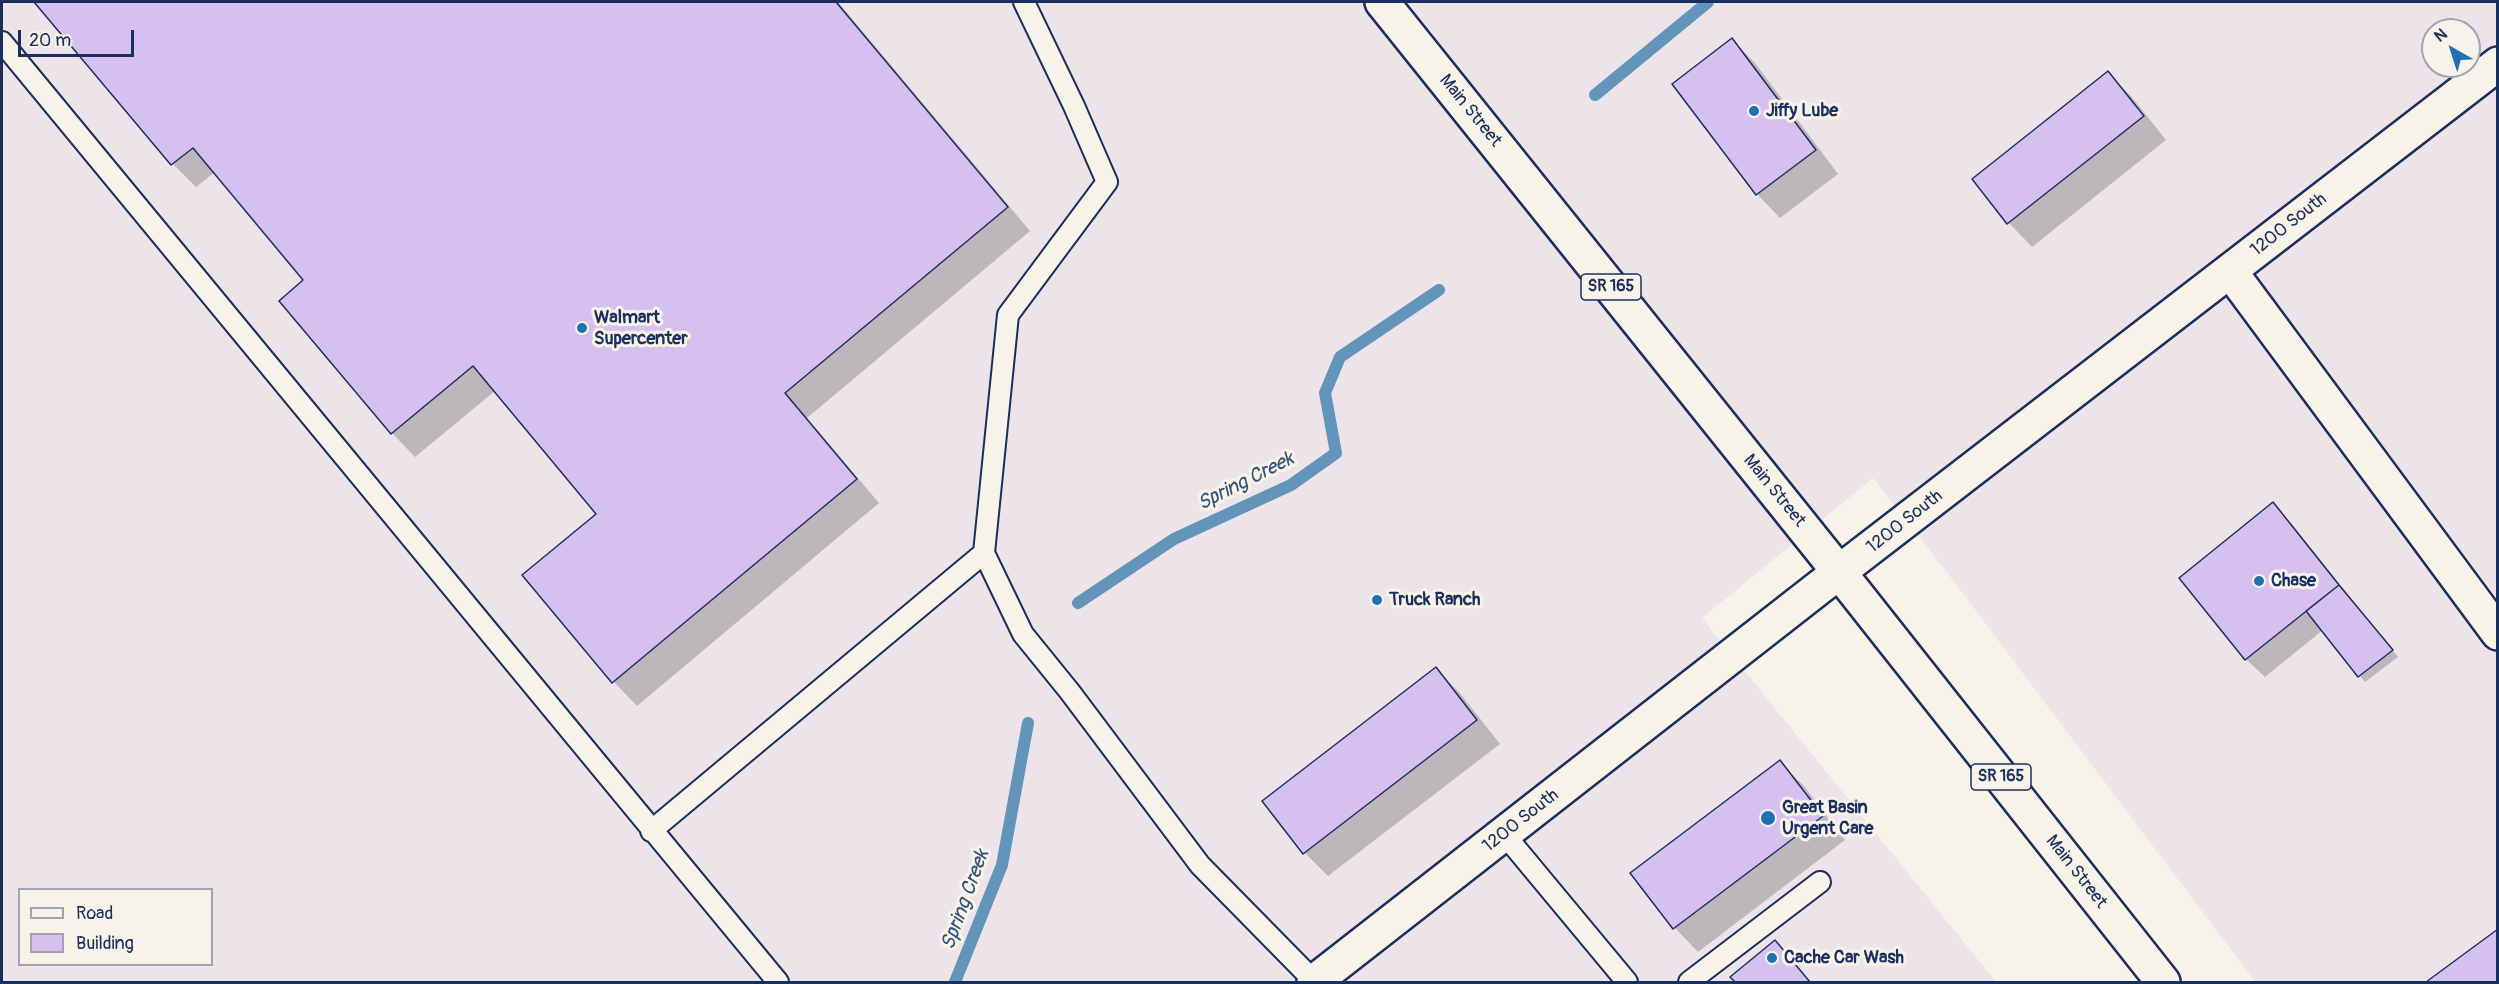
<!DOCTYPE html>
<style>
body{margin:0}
#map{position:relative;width:2499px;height:984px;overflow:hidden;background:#f7f3e8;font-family:Pangolin,sans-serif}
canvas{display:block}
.frame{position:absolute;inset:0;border:3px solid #1b2f5e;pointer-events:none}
.legend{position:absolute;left:18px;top:888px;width:195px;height:78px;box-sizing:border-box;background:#f7f3e8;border:2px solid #9fa5b1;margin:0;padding:8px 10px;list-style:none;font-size:18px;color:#1b2f5e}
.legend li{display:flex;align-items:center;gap:12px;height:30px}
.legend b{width:30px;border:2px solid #9fa5b1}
.north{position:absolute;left:2421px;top:18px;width:60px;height:60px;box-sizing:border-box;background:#f7f3e8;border:2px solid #9fa5b1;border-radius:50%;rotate:321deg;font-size:16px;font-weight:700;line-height:24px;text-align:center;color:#1b2f5e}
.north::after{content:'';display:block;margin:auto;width:21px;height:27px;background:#1f6fb2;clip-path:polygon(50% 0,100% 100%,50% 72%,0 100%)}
.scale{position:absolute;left:18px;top:30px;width:116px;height:27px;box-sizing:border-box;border:3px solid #1b2f5e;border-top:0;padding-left:8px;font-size:18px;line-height:21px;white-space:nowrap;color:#1b2f5e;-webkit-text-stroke:4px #f7f3e8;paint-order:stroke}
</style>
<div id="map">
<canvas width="2499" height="984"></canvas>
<div class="frame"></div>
<ul class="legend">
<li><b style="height:8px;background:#f7f3e8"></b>Road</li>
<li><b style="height:16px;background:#d6c0f0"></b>Building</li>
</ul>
<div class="north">N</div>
<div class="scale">20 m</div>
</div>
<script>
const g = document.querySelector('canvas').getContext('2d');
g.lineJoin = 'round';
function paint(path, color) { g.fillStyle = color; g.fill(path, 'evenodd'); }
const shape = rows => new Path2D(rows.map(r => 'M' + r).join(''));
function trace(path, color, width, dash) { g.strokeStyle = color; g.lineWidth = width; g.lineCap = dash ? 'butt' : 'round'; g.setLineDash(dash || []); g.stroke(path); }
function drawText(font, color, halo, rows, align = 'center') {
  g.font = font + ' Pangolin,sans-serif'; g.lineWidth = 6; g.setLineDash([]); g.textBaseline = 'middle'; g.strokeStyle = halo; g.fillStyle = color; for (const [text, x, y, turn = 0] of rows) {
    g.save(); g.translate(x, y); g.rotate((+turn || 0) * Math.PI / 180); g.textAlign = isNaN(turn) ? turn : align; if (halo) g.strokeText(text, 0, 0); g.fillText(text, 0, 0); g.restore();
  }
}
paint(shape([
 [2,2,2497,2,2497,982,2255,982,1943,567,1873,478,1702,618,1996,982,2,982],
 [2433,30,2469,30,2469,66,2433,66],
 [20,890,212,890,212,964,20,964]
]), '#ede4ea');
paint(shape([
 [36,2,838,2,1030,231,807,418,879,503,637,706,614,682,525,575,598,514,495,391,415,457,392,433,281,301,306,281,215,172,196,187,173,164],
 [1732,40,1755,63,1838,174,1780,218,1757,194],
 [2108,73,2131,96,2166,140,2032,247,2009,223,1974,179],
 [2273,504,2291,523,2398,657,2365,682,2323,630,2265,677,2246,659],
 [1436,669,1459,692,1500,744,1328,876,1305,853,1264,801],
 [1779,762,1803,785,1845,840,1698,952,1675,928,1633,873],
 [2498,931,2498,982,2429,982],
 [1775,942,1811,982,1737,982,1732,977]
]), '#0003');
trace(shape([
 [1595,95,1708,2],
 [1078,603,1174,539,1291,485,1336,453,1325,393,1340,357,1439,290],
 [955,982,1002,865,1028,723]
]), '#6394b9', 12);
const building = shape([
 [34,2,836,2,1008,207,785,393,857,479,612,683,522,575,596,514,473,366,391,434,279,301,303,280,193,148,171,165,34,2],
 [1732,38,1816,150,1756,195,1672,84,1732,38],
 [2108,71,2144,116,2007,224,1972,179,2108,71],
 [2273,502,2339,585,2245,660,2179,578,2273,502],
 [2339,585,2393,650,2358,677,2306,611,2339,585],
 [1436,667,1477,720,1303,854,1262,801,1436,667],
 [1780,760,1823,816,1673,929,1630,873,1780,760],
 [2498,929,2498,982,2426,982,2498,929],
 [1775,940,1810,982,1735,982,1730,977,1775,940]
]);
paint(building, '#d6c0f0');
trace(building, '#1b2f5e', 1.5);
const lane = shape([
 [1024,2,1074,106,1107,182,1008,315,984,553,1023,634,1070,692,1200,865,1315,982],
 [2,42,778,982],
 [651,831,984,553],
 [1504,834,1627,982],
 [1689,982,1820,882]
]);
const street = shape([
 [2230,271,2498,633]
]);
const secondary = shape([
 [1314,982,1839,572,2498,64]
]);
const primary = shape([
 [1382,2,1839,572,2163,982]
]);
trace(lane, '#1b2f5e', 24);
trace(street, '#1b2f5e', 38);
trace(secondary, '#1b2f5e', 38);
trace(primary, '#1b2f5e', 38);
trace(lane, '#f7f3e8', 20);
trace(street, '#f7f3e8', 33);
trace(secondary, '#f7f3e8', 33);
trace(primary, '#f7f3e8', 33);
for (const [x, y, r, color] of [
 [1754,111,6,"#1f6fb2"],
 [582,328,6,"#1f6fb2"],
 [2259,581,6,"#1f6fb2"],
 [1377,600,6,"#1f6fb2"],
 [1768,818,8,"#1f6fb2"],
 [1772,958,6,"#1f6fb2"]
]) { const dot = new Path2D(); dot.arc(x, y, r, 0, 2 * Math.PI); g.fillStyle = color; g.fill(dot); trace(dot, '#f7f3e8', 2); }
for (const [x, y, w] of [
 [1611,287,60],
 [2001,777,60]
]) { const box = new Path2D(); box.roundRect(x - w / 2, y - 13, w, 26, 4.5); g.fillStyle = '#f7f3e8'; g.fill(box); trace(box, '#1b2f5e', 1.5); }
drawText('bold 16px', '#1b2f5e', null, [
 ["SR 165",1611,287],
 ["SR 165",2001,777]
]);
drawText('18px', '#1b2f5e', '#f7f3e8', [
 ["Main Street",1470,111,51],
 ["1200 South",2289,225,-38],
 ["Main Street",1774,491,51],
 ["1200 South",1905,522,-38],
 ["1200 South",1521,821,-38],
 ["Main Street",2076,872,52]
]);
drawText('bold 18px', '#1b2f5e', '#f7f3e8', [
 ["Jiffy Lube",1766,111],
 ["Walmart",594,318],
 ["Supercenter",594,339],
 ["Chase",2271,581],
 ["Truck Ranch",1389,600],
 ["Great Basin",1782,808],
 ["Urgent Care",1782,829],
 ["Cache Car Wash",1784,958]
], 'left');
drawText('italic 20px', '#33517c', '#f7f3e8', [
 ["Spring Creek",1246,482,-27],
 ["Spring Creek",966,900,-70]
]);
</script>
